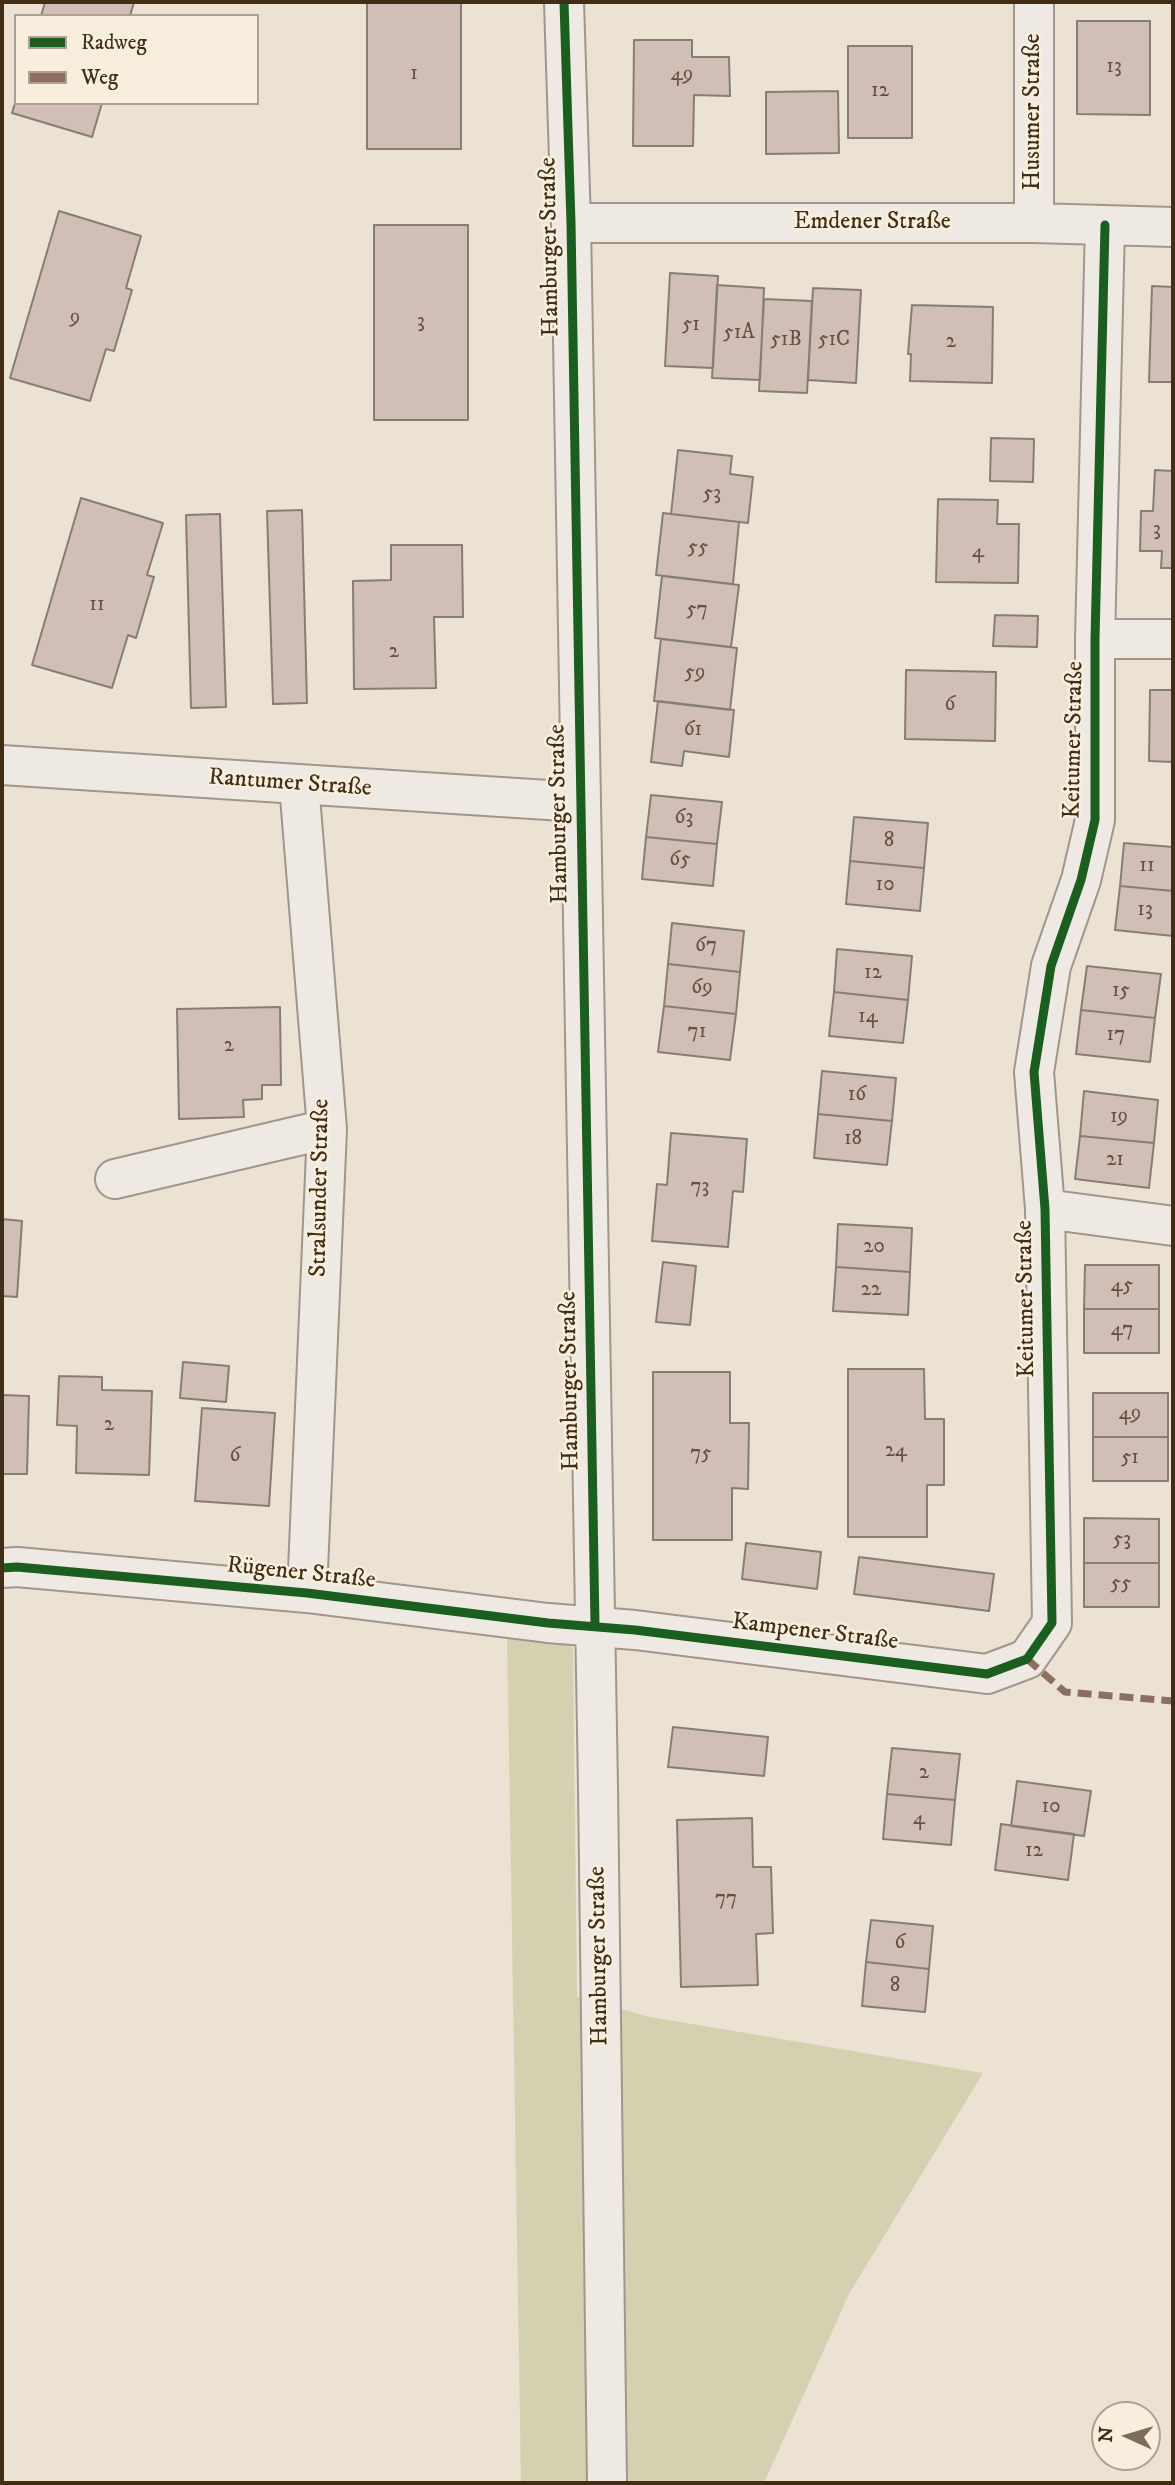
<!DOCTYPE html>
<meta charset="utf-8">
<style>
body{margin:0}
#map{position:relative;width:1175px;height:2485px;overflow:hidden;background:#ebe2d4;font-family:"IM FELL DW Pica",serif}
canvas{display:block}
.frame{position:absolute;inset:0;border:4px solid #422d17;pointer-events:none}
.legend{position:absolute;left:14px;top:14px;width:245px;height:91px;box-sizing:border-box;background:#f8eedd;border:2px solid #afa18e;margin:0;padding:9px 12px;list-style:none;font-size:21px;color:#422d17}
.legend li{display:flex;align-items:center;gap:14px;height:35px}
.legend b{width:35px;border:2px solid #afa18e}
.north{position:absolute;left:1091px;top:2401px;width:70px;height:70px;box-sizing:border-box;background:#f8eedd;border:2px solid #afa18e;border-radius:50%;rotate:274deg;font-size:19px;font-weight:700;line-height:28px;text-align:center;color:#422d17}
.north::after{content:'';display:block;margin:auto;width:24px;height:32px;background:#7d6c59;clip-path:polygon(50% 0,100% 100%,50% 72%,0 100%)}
</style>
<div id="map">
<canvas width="1175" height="2485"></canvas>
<div class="frame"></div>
<ul class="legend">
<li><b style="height:9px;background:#1b5e20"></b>Radweg</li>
<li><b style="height:9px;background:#8d6e63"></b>Weg</li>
</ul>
<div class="north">N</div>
</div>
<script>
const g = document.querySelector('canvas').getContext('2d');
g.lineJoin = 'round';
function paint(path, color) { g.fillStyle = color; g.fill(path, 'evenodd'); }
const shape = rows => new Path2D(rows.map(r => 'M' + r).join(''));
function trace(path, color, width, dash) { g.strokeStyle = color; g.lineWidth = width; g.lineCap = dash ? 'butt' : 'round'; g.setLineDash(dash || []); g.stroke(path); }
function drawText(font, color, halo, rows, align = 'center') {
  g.font = font + ' "IM FELL DW Pica",serif'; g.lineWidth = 5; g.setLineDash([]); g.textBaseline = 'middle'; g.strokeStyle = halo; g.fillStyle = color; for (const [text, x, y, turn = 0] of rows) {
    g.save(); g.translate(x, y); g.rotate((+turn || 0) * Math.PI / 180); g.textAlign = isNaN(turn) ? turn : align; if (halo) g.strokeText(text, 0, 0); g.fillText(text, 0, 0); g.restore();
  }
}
paint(shape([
 [507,1631,573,1647,577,1997,650,2017,983,2073,849,2294,764,2483,521,2483]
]), '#d4d1b0');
const building = shape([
 [45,2,134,2,130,16,41,16,45,2],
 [367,2,461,2,461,149,367,149,367,2],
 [1077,21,1150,21,1150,115,1077,114,1077,21],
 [634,40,692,40,692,57,729,57,730,96,694,95,693,146,633,146,634,40],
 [848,46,912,46,912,138,848,138,848,46],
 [838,91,839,153,766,154,766,92,838,91],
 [16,100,16,103,102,103,92,137,12,113,16,100],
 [59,211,141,236,126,288,132,290,114,351,106,349,90,401,10,378,59,211],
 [374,225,468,225,468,420,374,420,374,225],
 [670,273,718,276,713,368,665,366,670,273],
 [717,285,764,288,760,380,712,378,717,285],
 [1152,286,1173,287,1173,382,1149,382,1152,286],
 [813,288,861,290,856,383,808,380,813,288],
 [764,299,812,301,807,393,759,391,764,299],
 [912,305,993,307,992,383,910,381,911,354,908,354,912,305],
 [991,438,1034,439,1033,482,990,481,991,438],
 [678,450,732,456,730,474,753,477,748,523,671,514,678,450],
 [1155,470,1173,471,1173,568,1161,568,1162,551,1140,551,1141,511,1153,511,1155,470],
 [81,498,163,523,147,575,154,577,136,638,128,635,112,688,32,665,81,498],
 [938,499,998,500,997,524,1019,524,1018,583,936,582,938,499],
 [302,510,307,703,273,704,267,511,302,510],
 [663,513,739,522,733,584,656,575,663,513],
 [220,514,226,707,191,708,186,515,220,514],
 [391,545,462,545,463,617,434,617,436,688,354,689,353,581,391,580,391,545],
 [662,576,739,585,731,647,655,638,662,576],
 [995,615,1038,616,1037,647,993,646,995,615],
 [661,639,737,648,730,710,654,701,661,639],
 [906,670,996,672,995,741,905,739,906,670],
 [1150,690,1173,690,1173,762,1149,761,1150,690],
 [658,701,734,710,729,757,684,751,682,766,651,762,658,701],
 [651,795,722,802,717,844,646,837,651,795],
 [854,817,928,823,924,868,850,861,854,817],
 [646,837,717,844,713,886,642,879,646,837],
 [1124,843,1173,847,1173,891,1120,886,1124,843],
 [850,861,924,868,920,911,846,904,850,861],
 [1120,886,1173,891,1173,936,1115,930,1120,886],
 [672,923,744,931,740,972,668,964,672,923],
 [837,949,912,956,908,1000,834,992,837,949],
 [668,964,740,972,736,1014,664,1006,668,964],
 [1087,966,1161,974,1155,1018,1081,1010,1087,966],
 [834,992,908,1000,903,1043,829,1036,834,992],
 [664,1006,736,1014,730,1060,658,1052,664,1006],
 [280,1007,281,1085,262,1085,262,1099,243,1100,244,1117,179,1119,177,1009,280,1007],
 [1081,1010,1155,1018,1150,1062,1076,1054,1081,1010],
 [822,1071,896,1078,892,1121,818,1114,822,1071],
 [1084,1091,1158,1100,1154,1143,1080,1136,1084,1091],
 [818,1114,892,1121,887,1165,814,1158,818,1114],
 [671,1133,747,1139,743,1192,733,1191,728,1247,652,1241,657,1184,667,1185,671,1133],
 [1080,1136,1154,1143,1149,1188,1075,1179,1080,1136],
 [2,1219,22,1221,17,1297,2,1296,2,1219],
 [838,1224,912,1228,910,1272,836,1267,838,1224],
 [663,1262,696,1266,690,1325,656,1322,663,1262],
 [1085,1265,1159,1265,1159,1309,1084,1309,1085,1265],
 [836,1267,910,1272,908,1315,833,1311,836,1267],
 [1084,1309,1159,1309,1159,1353,1084,1353,1084,1309],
 [183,1362,229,1366,226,1402,180,1398,183,1362],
 [848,1369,924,1369,925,1419,944,1419,944,1485,927,1485,927,1537,848,1537,848,1369],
 [653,1372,730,1372,730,1423,749,1423,748,1489,732,1488,732,1540,653,1540,653,1372],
 [59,1376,102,1377,102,1390,152,1391,149,1475,76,1473,77,1426,57,1425,59,1376],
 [1093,1393,1168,1393,1168,1437,1093,1437,1093,1393],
 [2,1395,29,1396,27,1474,2,1474,2,1395],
 [202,1408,275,1413,269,1506,195,1501,202,1408],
 [1093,1437,1168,1437,1168,1481,1093,1481,1093,1437],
 [1084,1518,1159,1519,1159,1563,1084,1563,1084,1518],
 [746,1543,821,1552,817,1589,742,1579,746,1543],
 [859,1557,994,1574,989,1611,854,1594,859,1557],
 [1084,1563,1159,1563,1159,1607,1084,1607,1084,1563],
 [673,1727,768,1737,764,1776,668,1767,673,1727],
 [892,1748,960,1754,955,1800,887,1794,892,1748],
 [1017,1781,1091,1791,1084,1836,1011,1826,1017,1781],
 [887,1794,955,1800,951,1845,883,1839,887,1794],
 [752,1818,753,1867,771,1867,773,1933,756,1934,758,1985,681,1987,677,1820,752,1818],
 [1001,1824,1074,1834,1068,1880,995,1870,1001,1824],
 [871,1920,933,1926,929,1969,866,1962,871,1920],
 [866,1962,929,1969,925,2012,862,2006,866,1962]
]);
paint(building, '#d1beb6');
trace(building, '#867e74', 2);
const minor = shape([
 [564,2,571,223,598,1787,607,2483],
 [571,223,1034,223,1173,227],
 [1034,223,1034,2],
 [1095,639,1173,639],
 [2,765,579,802],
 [299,784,327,1129,307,1593],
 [115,1179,327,1129],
 [1045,1209,1173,1226],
 [2,1568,17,1567,307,1593,548,1623,635,1630,987,1674,1027,1659,1052,1623,1045,1209,1034,1072,1051,966,1081,880,1095,820,1095,639,1105,225]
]);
trace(minor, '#9f978c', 42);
trace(minor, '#eeeae3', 38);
trace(shape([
 [1027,1659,1065,1692,1173,1701]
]), '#8d6e63', 7, [14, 7]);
trace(shape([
 [564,2,571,223,595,1625],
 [2,1568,17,1567,307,1593,548,1623,635,1630,987,1674,1027,1659,1052,1623,1045,1209,1034,1072,1051,966,1081,880,1095,820,1095,639,1105,225]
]), '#1b5e20', 9);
drawText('21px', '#66513f', null, [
 ["13",1114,68],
 ["1",414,75],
 ["49",682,76],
 ["12",880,92],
 ["9",75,319],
 ["3",421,323],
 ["51",691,326],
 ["51A",739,334],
 ["51B",786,341],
 ["51C",834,341],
 ["2",951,343],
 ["53",712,495],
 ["3",1157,531],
 ["55",698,549],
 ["4",978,553],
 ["11",97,606],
 ["57",697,611],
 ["2",394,653],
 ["59",695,674],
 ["6",950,706],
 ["61",693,731],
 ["63",684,819],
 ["8",889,842],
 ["65",680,861],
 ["11",1147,867],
 ["10",885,886],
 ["13",1145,911],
 ["67",706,947],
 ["12",873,974],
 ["69",702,989],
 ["15",1121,992],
 ["14",868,1018],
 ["71",697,1033],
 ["17",1116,1036],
 ["2",229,1047],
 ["16",857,1096],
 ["19",1119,1118],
 ["18",853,1140],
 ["21",1115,1161],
 ["73",700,1188],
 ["20",874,1248],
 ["45",1122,1287],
 ["22",871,1291],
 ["47",1122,1331],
 ["49",1130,1415],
 ["2",109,1426],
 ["24",896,1452],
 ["75",701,1455],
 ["6",235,1457],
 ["51",1130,1459],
 ["53",1122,1541],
 ["55",1121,1585],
 ["2",924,1774],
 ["10",1051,1808],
 ["4",919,1820],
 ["12",1034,1852],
 ["77",726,1900],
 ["6",900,1944],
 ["8",895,1987]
]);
drawText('24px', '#422d17', '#f8eedd', [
 ["Husumer Straße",1034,112,-90],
 ["Emdener Straße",872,223],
 ["Hamburger Straße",551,247,-91],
 ["Keitumer Straße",1075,740,-89],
 ["Rantumer Straße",290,784,4],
 ["Hamburger Straße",560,814,-91],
 ["Stralsunder Straße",321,1188,-89],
 ["Keitumer Straße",1027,1299,-91],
 ["Hamburger Straße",571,1381,-91],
 ["Rügener Straße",301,1574,6],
 ["Kampener Straße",815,1633,7],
 ["Hamburger Straße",600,1956,-91]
]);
</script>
